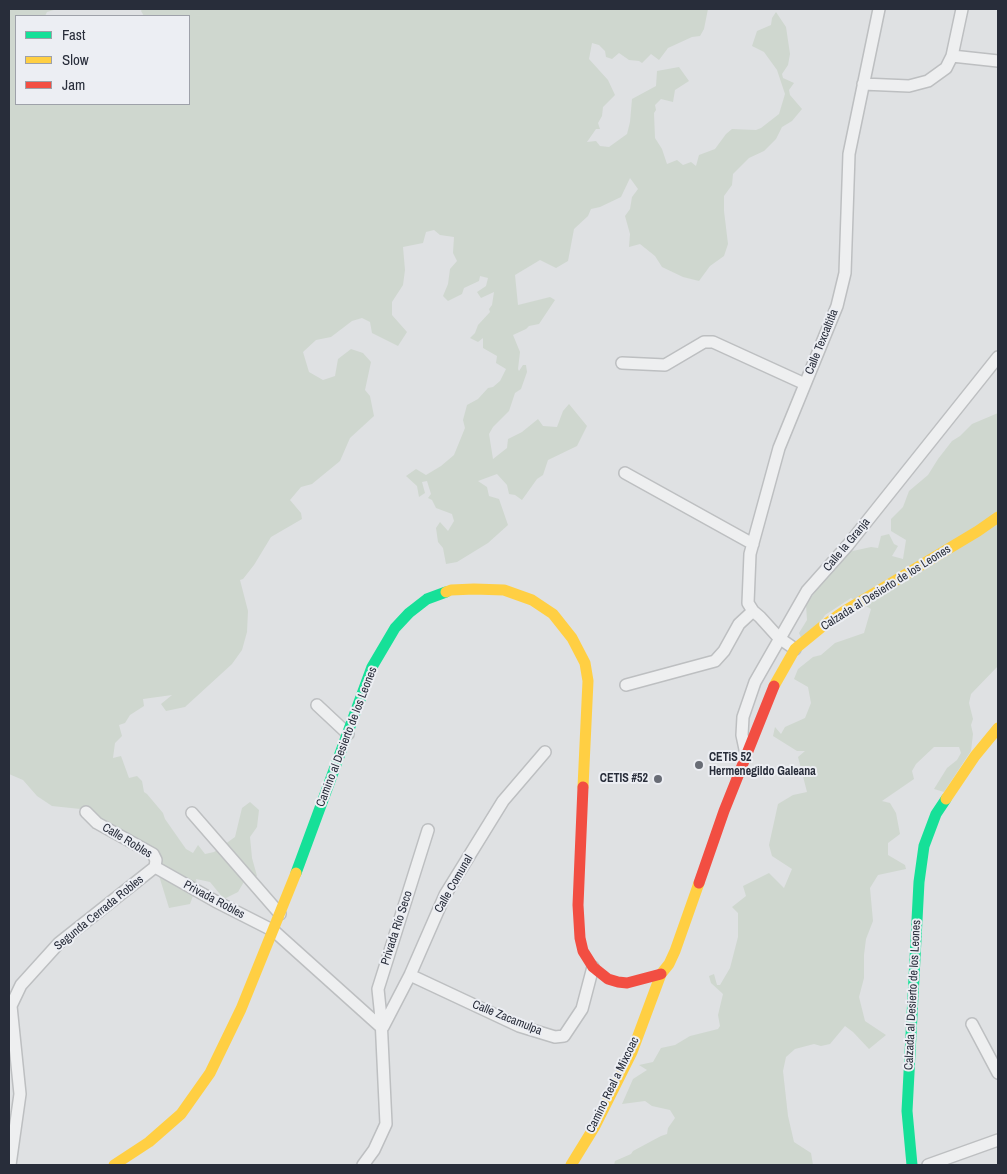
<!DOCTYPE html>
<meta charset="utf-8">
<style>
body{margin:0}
#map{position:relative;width:1007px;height:1174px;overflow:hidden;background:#dfe1e3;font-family:"Archivo Narrow",sans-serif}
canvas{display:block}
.frame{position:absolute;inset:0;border:10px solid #282d3a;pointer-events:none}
.legend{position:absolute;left:15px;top:15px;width:175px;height:90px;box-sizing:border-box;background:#eceef3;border:1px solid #9ea1a9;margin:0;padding:6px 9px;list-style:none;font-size:15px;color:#282d3a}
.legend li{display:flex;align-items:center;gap:10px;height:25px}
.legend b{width:25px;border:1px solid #9ea1a9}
</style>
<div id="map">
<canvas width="1007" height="1174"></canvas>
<div class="frame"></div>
<ul class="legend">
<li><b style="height:6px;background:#16e098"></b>Fast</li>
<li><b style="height:6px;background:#ffcf43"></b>Slow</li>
<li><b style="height:6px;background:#f24e42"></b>Jam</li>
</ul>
</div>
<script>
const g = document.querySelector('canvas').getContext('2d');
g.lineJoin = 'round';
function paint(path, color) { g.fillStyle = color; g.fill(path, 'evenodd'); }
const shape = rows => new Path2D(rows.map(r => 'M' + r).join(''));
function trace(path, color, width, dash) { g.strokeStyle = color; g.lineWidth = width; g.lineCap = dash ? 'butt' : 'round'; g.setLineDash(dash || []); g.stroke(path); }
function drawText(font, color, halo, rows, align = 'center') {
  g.font = font + ' "Archivo Narrow",sans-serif'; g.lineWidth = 4; g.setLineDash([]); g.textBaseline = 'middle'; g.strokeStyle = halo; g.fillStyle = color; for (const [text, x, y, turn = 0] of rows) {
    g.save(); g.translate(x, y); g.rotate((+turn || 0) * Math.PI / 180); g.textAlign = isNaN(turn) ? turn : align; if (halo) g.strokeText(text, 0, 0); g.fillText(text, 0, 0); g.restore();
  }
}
paint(shape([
 [12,9,57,9,47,12,45,16,16,16,16,104,189,104,189,16,144,16,141,11,142,9,708,9,704,29,700,36,692,37,668,48,659,60,651,54,642,63,639,61,629,60,619,53,612,59,606,57,605,51,599,45,592,43,589,59,608,80,615,95,603,107,602,116,598,123,600,129,596,129,587,142,596,141,600,146,609,147,627,134,630,122,632,99,656,86,657,71,679,67,689,81,675,90,673,102,661,99,655,105,656,110,654,113,655,138,662,149,667,164,677,160,683,165,691,162,696,166,699,155,715,149,726,134,732,129,756,130,761,128,779,114,785,94,777,70,764,52,752,46,757,31,771,25,772,18,776,12,786,27,790,54,788,65,782,74,783,78,794,83,789,90,790,95,802,109,792,121,782,127,776,139,764,151,749,158,733,174,732,185,724,196,724,211,728,244,724,256,710,266,699,281,683,277,662,267,655,256,640,244,629,247,630,234,625,216,630,209,632,197,638,189,630,178,621,197,600,207,591,209,588,216,574,229,568,261,556,268,540,260,515,275,518,305,550,297,555,300,539,324,529,326,526,329,513,335,520,352,518,369,519,371,523,365,526,365,527,372,521,389,515,393,509,411,493,427,489,434,493,459,507,448,508,439,522,432,538,419,543,426,557,427,563,411,569,404,587,426,577,446,548,460,543,475,537,479,522,500,515,495,509,494,507,485,497,474,478,481,487,487,489,496,499,499,508,525,488,543,457,562,446,564,443,548,438,542,436,528,440,522,448,531,454,521,452,514,436,508,432,500,428,498,431,494,427,481,422,482,425,493,419,497,417,486,406,476,416,469,426,475,441,466,454,455,465,428,463,420,467,405,478,399,488,388,493,387,500,381,506,369,496,363,497,356,483,348,483,338,478,342,470,338,475,333,478,325,490,312,489,309,492,305,494,292,481,298,477,292,486,286,488,278,480,276,479,281,464,288,462,294,448,301,443,296,448,284,450,269,457,261,453,253,454,237,440,235,434,230,426,232,423,243,403,247,405,270,403,285,392,302,392,315,407,332,398,346,372,333,370,322,362,318,352,321,331,337,316,340,303,352,309,372,323,380,335,376,338,359,351,349,363,353,371,362,365,390,370,396,374,416,350,438,340,461,312,484,301,487,290,500,301,513,302,519,271,537,254,565,243,579,240,580,248,611,247,632,242,650,232,664,185,707,166,711,161,704,172,695,143,699,144,706,130,715,125,723,119,725,122,736,115,743,113,758,121,756,129,778,137,776,142,781,144,792,147,794,163,813,165,819,186,849,193,853,198,845,205,854,214,852,235,837,242,808,250,802,259,810,257,827,250,837,252,858,257,876,245,880,238,892,224,899,210,882,196,879,197,885,190,904,169,908,152,853,117,836,111,838,109,832,90,810,52,806,37,796,23,780,9,774,9,11],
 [998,413,998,666,971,694,969,703,973,719,971,725,973,734,971,751,944,792,934,789,947,768,957,760,961,753,959,747,934,747,916,764,912,771,914,779,882,801,890,803,896,813,900,834,888,843,888,855,905,865,906,869,878,875,870,888,873,921,866,939,864,955,864,978,859,997,865,1021,886,1035,869,1049,853,1032,845,1026,830,1044,821,1046,814,1044,795,1049,786,1057,783,1071,788,1116,794,1142,811,1153,813,1165,614,1165,615,1161,631,1154,633,1151,661,1136,667,1134,668,1128,675,1118,670,1110,652,1106,645,1101,622,1104,633,1079,647,1070,639,1065,653,1062,661,1048,675,1045,690,1036,718,1029,720,1026,718,1015,723,994,711,983,709,976,714,974,717,985,720,985,730,968,738,937,738,913,732,907,746,896,743,886,769,873,784,888,792,869,772,856,769,845,778,804,793,795,807,792,798,757,805,751,797,751,773,736,775,727,781,734,785,727,805,718,811,703,808,687,794,679,798,669,813,657,821,655,835,643,864,633,871,609,851,598,825,615,805,647,799,633,807,620,806,605,815,592,821,568,823,564,839,554,871,547,878,548,881,536,889,534,894,544,898,546,892,556,903,559,906,540,891,531,891,519,903,507,909,491,928,475,938,459,952,441,960,436,972,424]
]), '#cfd7cf');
const street = shape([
 [952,56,998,61],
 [863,84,909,86,928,81,946,68,952,56,962,9],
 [622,363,665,365,704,342,713,342,805,384],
 [625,473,753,544],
 [795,649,779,638,760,617,753,611,748,603,750,554,779,448,837,306,845,273,849,154,879,9],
 [626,685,715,661,724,651,739,624,753,611],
 [317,705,348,734],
 [746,754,742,735,743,717,755,682,807,591,848,545,998,357],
 [192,813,280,914],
 [155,867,215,901,274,931,382,1028],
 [410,975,519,1026,555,1037,564,1036,582,1009,593,967],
 [972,1024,998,1073],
 [383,1027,410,975,445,895,503,801,545,752],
 [10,1165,20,1094,11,1006,21,985,59,943,155,867,156,860,153,854,97,823,86,812],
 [363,1165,374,1150,386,1124,381,1018,378,989,428,830],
 [928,1165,998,1140]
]);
trace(street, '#bdbfc1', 14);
trace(street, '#eeeff0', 11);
trace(shape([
 [296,873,372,667,395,628,409,613,427,599,446,592],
 [912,1165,907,1111,919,882,924,846,936,814,946,799]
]), '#16e098', 11);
trace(shape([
 [446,592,451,590,474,589,504,590,532,600,553,614,572,638,585,663,588,681,583,787],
 [774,686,795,649,823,626,843,612,978,531,998,517],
 [946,799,975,756,998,728],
 [114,1165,149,1142,181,1114,210,1073,241,1009,296,873],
 [571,1165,595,1126,632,1052,661,974,669,964,675,951,699,883]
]), '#ffcf43', 11);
trace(shape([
 [583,787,578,905,580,938,583,951,593,967,608,979,618,982,627,983,661,974],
 [699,883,724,811,774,686]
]), '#f24e42', 11);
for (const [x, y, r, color] of [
 [699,765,5,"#686c75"],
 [658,779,5,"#686c75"]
]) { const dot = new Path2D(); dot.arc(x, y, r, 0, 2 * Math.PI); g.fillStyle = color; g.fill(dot); trace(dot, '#eceef3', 2); }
drawText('12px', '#282d3a', '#eceef3', [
 ["Calle Texcaltitla",822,342,-68],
 ["Calle la Granja",847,545,-50],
 ["Calzada al Desierto de los Leones",886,588,-32],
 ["Camino al Desierto de los Leones",347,737,-69],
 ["Calle Robles",127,841,31],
 ["Calle Comunal",454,884,-60],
 ["Privada Robles",214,900,28],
 ["Segunda Cerrada Robles",99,913,-39],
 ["Privada Río Seco",397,928,-72],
 ["Calzada al Desierto de los Leones",913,995,-87],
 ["Calle Zacamulpa",507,1018,22],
 ["Camino Real a Mixcoac",613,1085,-64]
]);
drawText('bold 12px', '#282d3a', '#eceef3', [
 ["CETiS 52",709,758],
 ["Hermenegildo Galeana",709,772],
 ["CETIS #52",648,779,"right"]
], 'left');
</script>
